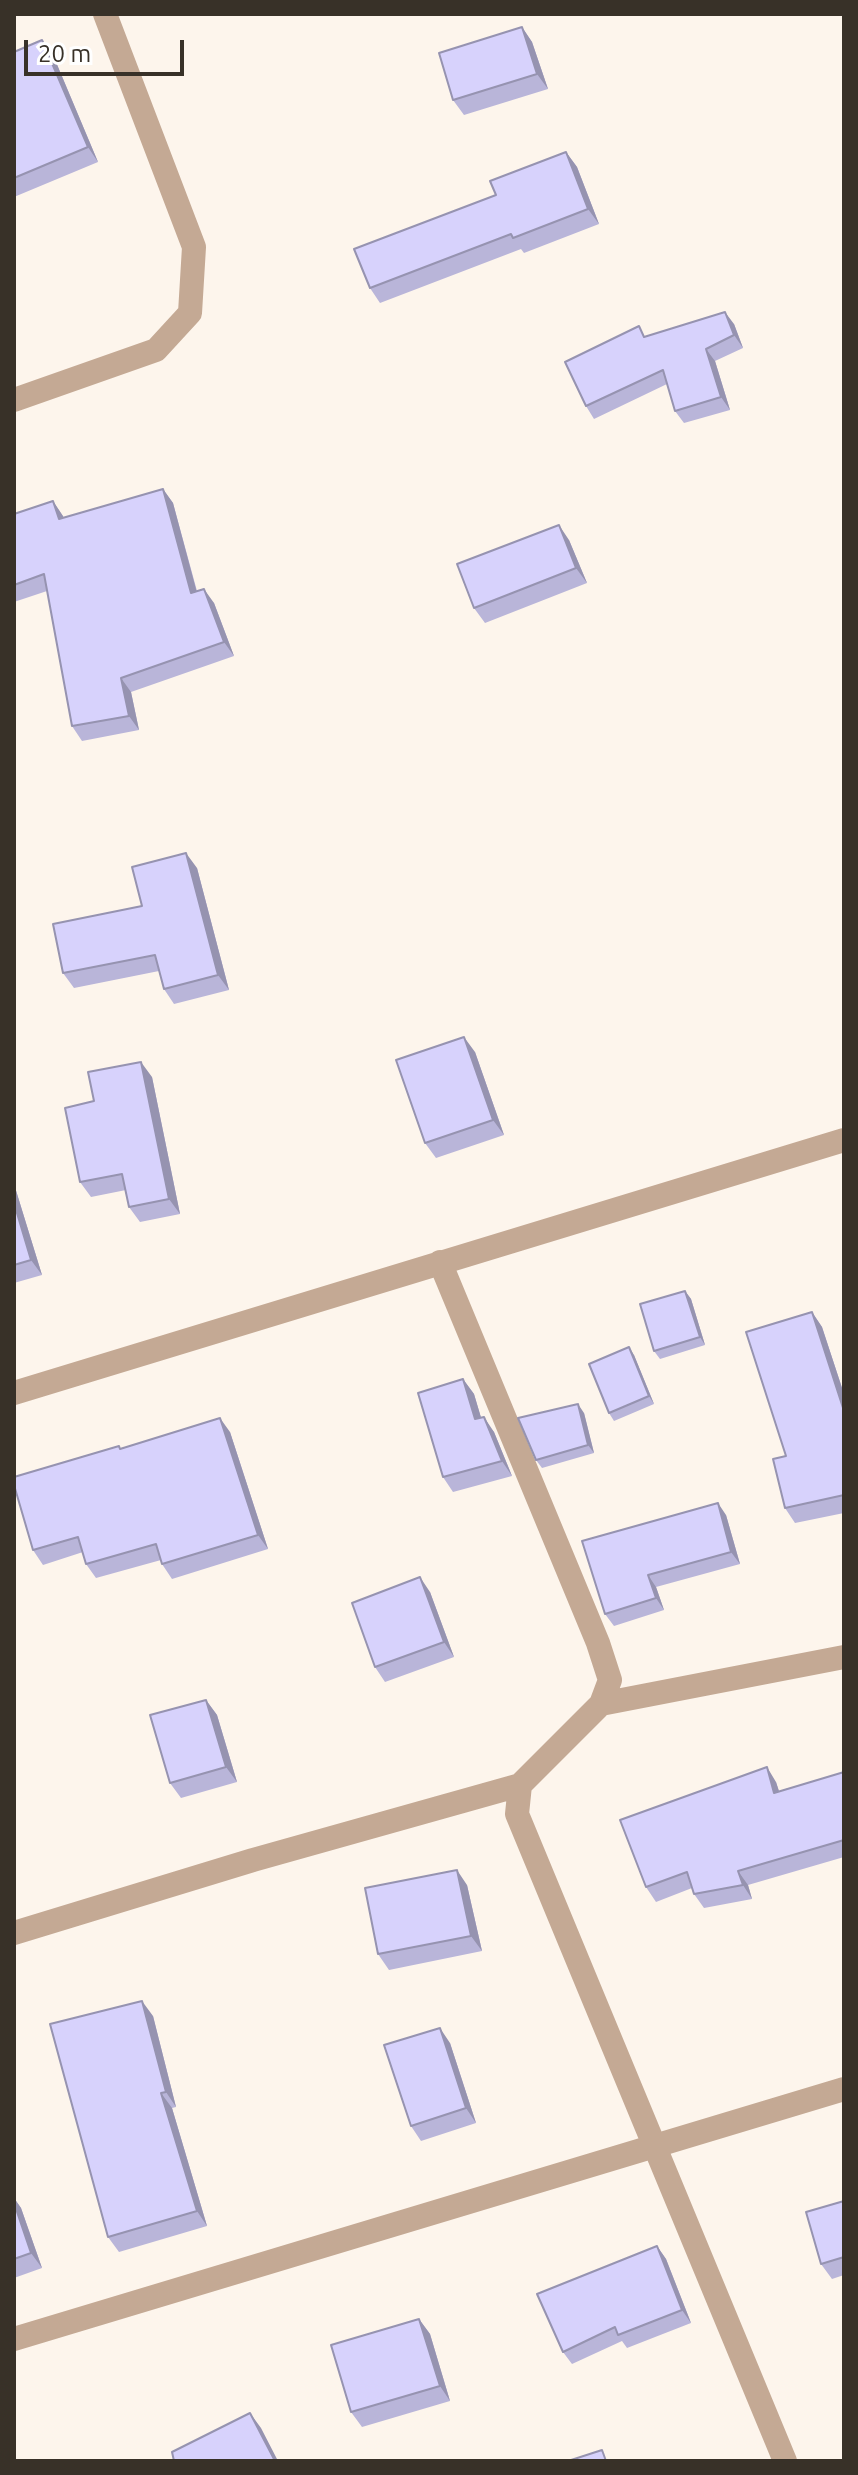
<!DOCTYPE html>
<style>
body{margin:0}
#map{position:relative;width:858px;height:2475px;overflow:hidden;background:#fdf5ec;font-family:Ubuntu,sans-serif}
canvas{display:block}
.frame{position:absolute;inset:0;border:16px solid #383128;pointer-events:none}
.scale{position:absolute;left:24px;top:40px;width:160px;height:36px;box-sizing:border-box;border:4px solid #383128;border-top:0;padding-left:10px;font-size:24px;line-height:28px;white-space:nowrap;color:#383128;-webkit-text-stroke:6px #fff;paint-order:stroke}
</style>
<div id="map">
<canvas width="858" height="2475"></canvas>
<div class="frame"></div>
<div class="scale">20 m</div>
</div>
<script>
const g = document.querySelector('canvas').getContext('2d');
g.lineJoin = 'round';
const shape = rows => new Path2D(rows.map(r => 'M' + r).join(''));
function trace(path, color, width, dash) { g.strokeStyle = color; g.lineWidth = width; g.lineCap = dash ? 'butt' : 'round'; g.setLineDash(dash || []); g.stroke(path); }
function paint(path, color) { g.fillStyle = color; g.fill(path, 'evenodd'); }
trace(shape([
 [14,400,156,350,190,313,194,247,105,14],
 [440,1262,598,1643,610,1680,601,1704,520,1785,517,1814,785,2461],
 [14,1393,844,1140],
 [601,1704,844,1657],
 [14,1933,253,1860,520,1785],
 [14,2339,844,2089]
]), '#c4a994', 24);
paint(shape([
 [522,27,532,42,548,89,464,115,453,100],
 [42,40,53,55,98,162,14,197,14,52],
 [566,152,577,167,599,224,524,253,521,249,380,303,370,288,496,195],
 [734,324,743,348,715,361,730,410,684,423,675,411,667,384,594,419,586,406],
 [163,489,173,503,197,591,214,603,234,656,131,692,139,730,82,741,72,726,47,591,14,602,14,514,53,501,64,518],
 [569,540,587,583,485,623,474,608],
 [197,868,229,990,174,1004,164,989,159,971,74,988,63,973,142,906],
 [475,1052,504,1135,436,1158,425,1143],
 [152,1077,180,1214,140,1222,129,1207,126,1190,91,1197,80,1182,94,1101],
 [14,1184,42,1275,14,1283],
 [685,1291,691,1299,705,1345,660,1359,654,1351],
 [812,1312,822,1327,844,1394,844,1513,795,1523,785,1508,786,1456],
 [634,1355,654,1404,614,1421,609,1413],
 [463,1379,474,1394,481,1418,494,1432,512,1476,453,1492,443,1477],
 [584,1413,594,1453,542,1468,536,1460],
 [230,1432,268,1549,172,1579,162,1564,161,1560,96,1578,86,1564,83,1552,43,1565,33,1550,121,1448],
 [726,1515,740,1564,656,1587,664,1610,614,1626,605,1614,582,1541],
 [430,1592,454,1657,385,1682,375,1667],
 [206,1700,217,1715,237,1782,181,1798,170,1783],
 [844,1772,844,1857,748,1885,752,1899,704,1908,694,1894,692,1888,656,1902,646,1887,776,1782,779,1791],
 [467,1885,482,1951,389,1970,378,1954],
 [153,2016,176,2107,172,2108,207,2226,119,2252,108,2237],
 [450,2043,476,2123,421,2141,411,2126],
 [14,2198,21,2208,42,2268,14,2278],
 [844,2201,844,2275,832,2279,821,2264],
 [657,2246,666,2259,691,2323,627,2348,622,2341,572,2364,563,2352],
 [419,2319,430,2334,450,2401,362,2427,351,2412]
]), '#b9b5d9');
paint(shape([
 [522,27,532,42,548,89,537,74],
 [42,40,53,55,98,162,88,147],
 [566,152,577,167,599,224,588,209],
 [725,312,734,324,743,348,734,335],
 [706,349,715,361,730,410,721,397],
 [163,489,173,503,201,608,191,593],
 [53,501,63,516,69,534,59,519],
 [559,525,569,540,587,583,576,568],
 [204,589,214,603,234,656,224,642],
 [121,678,131,692,139,730,129,716],
 [186,853,197,868,229,990,218,975],
 [464,1037,475,1052,504,1135,493,1120],
 [141,1062,152,1077,180,1214,169,1199],
 [14,1184,42,1275,31,1260,14,1203],
 [685,1291,691,1299,705,1345,700,1337],
 [812,1312,822,1327,844,1394,844,1411],
 [629,1347,634,1355,654,1404,649,1396],
 [463,1379,474,1394,486,1434,475,1419],
 [578,1404,584,1413,594,1453,588,1445],
 [484,1417,494,1432,512,1476,502,1461],
 [220,1418,230,1432,268,1549,258,1535],
 [718,1503,726,1515,740,1564,731,1552],
 [648,1575,656,1587,664,1610,656,1598],
 [420,1577,430,1592,454,1657,444,1642],
 [206,1700,217,1715,237,1782,226,1767],
 [767,1767,776,1782,784,1807,774,1793],
 [457,1870,467,1885,482,1951,471,1936],
 [738,1871,748,1885,752,1899,743,1885],
 [142,2001,153,2016,176,2107,166,2092],
 [440,2028,450,2043,476,2123,466,2108],
 [161,2093,172,2108,207,2226,197,2211],
 [14,2198,21,2208,42,2268,31,2253,14,2203],
 [657,2246,666,2259,691,2323,682,2310],
 [419,2319,430,2334,450,2401,440,2386],
 [250,2413,261,2428,278,2461,275,2461]
]), '#9693b0');
const building = shape([
 [522,27,537,74,453,100,439,53,522,27],
 [42,40,88,147,14,178,14,52,42,40],
 [566,152,588,209,513,238,511,234,370,288,354,249,496,195,490,181,566,152],
 [725,312,734,335,706,349,721,397,675,411,663,370,586,406,565,362,639,326,644,337,725,312],
 [163,489,191,593,204,589,224,642,121,678,129,716,72,726,44,574,14,585,14,514,53,501,59,519,163,489],
 [559,525,576,568,474,608,457,564,559,525],
 [186,853,218,975,164,989,155,955,63,973,53,924,142,906,132,867,186,853],
 [464,1037,493,1120,425,1143,396,1060,464,1037],
 [141,1062,169,1199,129,1207,122,1174,80,1182,65,1108,94,1101,88,1072,141,1062],
 [14,1203,31,1260,14,1265,14,1203],
 [685,1291,700,1337,654,1351,640,1304,685,1291],
 [812,1312,844,1411,844,1495,785,1508,773,1459,786,1456,746,1332,812,1312],
 [629,1347,649,1396,609,1413,589,1364,629,1347],
 [463,1379,475,1419,484,1417,502,1461,443,1477,418,1393,463,1379],
 [578,1404,588,1445,536,1460,518,1418,578,1404],
 [220,1418,258,1535,162,1564,156,1544,86,1564,78,1537,33,1550,14,1485,14,1477,119,1446,120,1449,220,1418],
 [718,1503,731,1552,648,1575,656,1598,605,1614,582,1541,718,1503],
 [420,1577,444,1642,375,1667,352,1603,420,1577],
 [206,1700,226,1767,170,1783,150,1715,206,1700],
 [767,1767,774,1793,844,1772,844,1840,738,1871,743,1885,694,1894,687,1872,646,1887,620,1820,767,1767],
 [457,1870,471,1936,378,1954,365,1888,457,1870],
 [142,2001,166,2092,161,2093,197,2211,108,2237,50,2024,142,2001],
 [440,2028,466,2108,411,2126,384,2045,440,2028],
 [844,2201,844,2257,821,2264,806,2212,844,2201],
 [14,2203,31,2253,14,2259,14,2203],
 [657,2246,682,2310,618,2335,615,2327,563,2352,537,2294,657,2246],
 [419,2319,440,2386,351,2412,331,2345,419,2319],
 [250,2413,275,2461,174,2461,172,2452,250,2413],
 [602,2450,606,2461,568,2461,602,2450]
]);
paint(building, '#d7d2fc');
trace(building, '#9693b0', 2);
</script>
